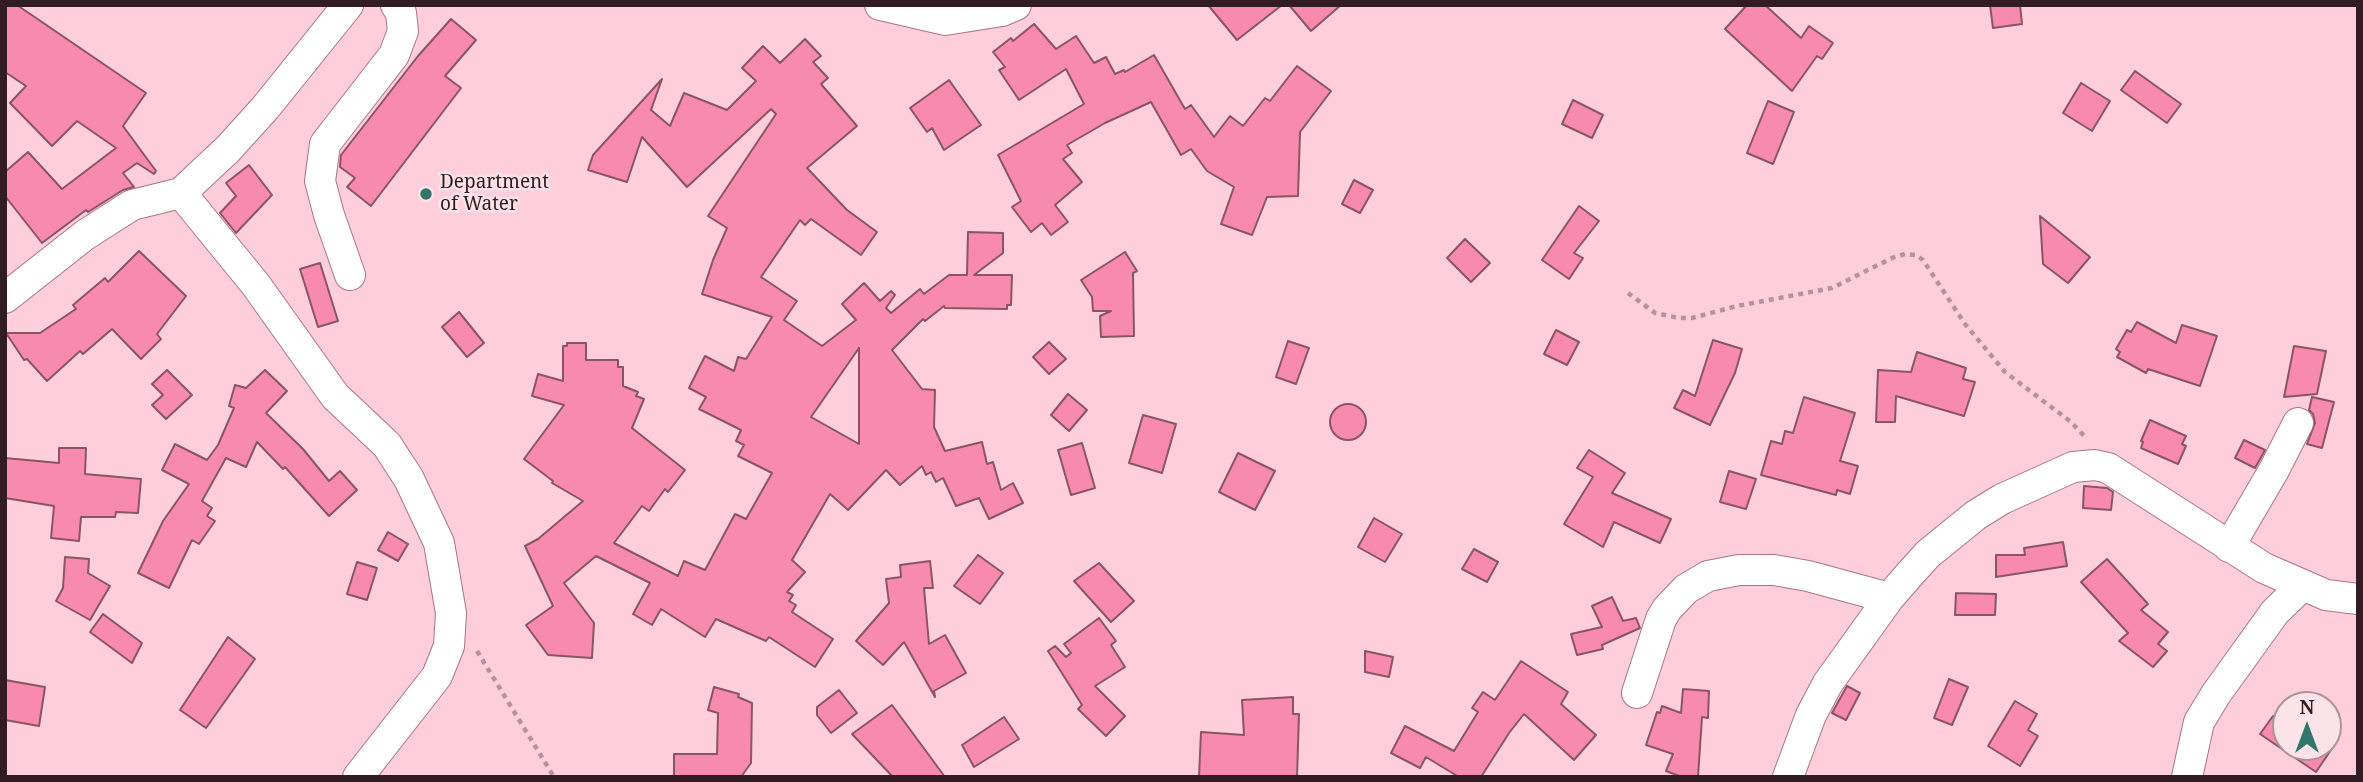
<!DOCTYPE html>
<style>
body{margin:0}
#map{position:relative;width:2363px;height:782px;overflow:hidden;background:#ffcedc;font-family:"Noto Serif",serif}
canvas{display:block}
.frame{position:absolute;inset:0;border:7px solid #321c23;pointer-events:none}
.north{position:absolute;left:2272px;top:691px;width:70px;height:70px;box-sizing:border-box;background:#fce3e9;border:2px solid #ab939a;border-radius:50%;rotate:0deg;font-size:19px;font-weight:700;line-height:28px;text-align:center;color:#321c23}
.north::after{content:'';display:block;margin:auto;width:24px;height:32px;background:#327669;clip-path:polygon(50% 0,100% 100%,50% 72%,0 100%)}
</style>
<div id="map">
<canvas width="2363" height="782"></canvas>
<div class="frame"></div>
<div class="north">N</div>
</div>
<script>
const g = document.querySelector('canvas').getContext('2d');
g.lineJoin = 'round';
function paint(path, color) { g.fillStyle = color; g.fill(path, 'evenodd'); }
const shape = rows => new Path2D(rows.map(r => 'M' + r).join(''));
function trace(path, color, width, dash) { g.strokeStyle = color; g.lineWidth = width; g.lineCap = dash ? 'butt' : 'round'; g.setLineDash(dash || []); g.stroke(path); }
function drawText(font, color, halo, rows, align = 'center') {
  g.font = font + ' "Noto Serif",serif'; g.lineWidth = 5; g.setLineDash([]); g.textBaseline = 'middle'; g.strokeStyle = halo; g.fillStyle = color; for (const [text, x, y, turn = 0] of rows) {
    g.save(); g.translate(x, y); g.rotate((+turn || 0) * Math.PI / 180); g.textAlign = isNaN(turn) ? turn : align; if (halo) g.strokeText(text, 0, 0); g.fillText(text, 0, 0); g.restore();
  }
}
const building = shape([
 [5,5,17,5,146,93,123,126,156,171,154,174,137,163,123,173,134,187,123,190,88,212,86,210,42,243,5,196,5,172,28,152,62,189,116,148,77,121,52,146,10,103,26,86,5,72,5,5],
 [1208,5,1282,5,1237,40,1208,5],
 [1289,5,1341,5,1311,31,1289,5],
 [1747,5,1765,5,1801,38,1809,26,1833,43,1822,59,1817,56,1792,91,1725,29,1747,5],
 [1990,5,2020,5,2022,24,1993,28,1990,5],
 [451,19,476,40,445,76,461,88,371,206,347,187,355,178,340,167,341,155,418,56,451,19],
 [1034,24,1056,49,1076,36,1094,63,1106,57,1115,74,1124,70,1125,72,1154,55,1185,109,1191,105,1214,137,1230,116,1243,126,1265,98,1270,101,1297,66,1331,91,1300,132,1298,196,1267,197,1252,235,1221,224,1234,187,1207,171,1191,149,1181,155,1151,102,1105,123,1067,145,1072,153,1063,159,1082,182,1055,205,1068,222,1051,235,1042,223,1031,232,1012,207,1021,201,998,155,1084,104,1066,69,1019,100,999,70,1005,67,993,52,1011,38,1013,41,1034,24],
 [805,39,821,56,813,62,828,78,821,84,857,126,807,168,847,210,877,232,861,255,811,219,805,225,800,220,761,277,797,301,784,320,822,346,856,320,842,304,864,283,880,301,891,291,895,295,886,308,891,313,920,289,924,294,949,275,967,275,968,232,1003,233,1003,253,974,275,1012,275,1011,305,1007,305,1007,309,945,308,944,306,925,321,923,319,892,350,922,389,935,390,934,427,945,451,982,442,987,464,993,462,1001,490,1013,483,1023,503,989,519,979,498,956,506,943,478,936,482,931,472,926,475,922,466,900,485,886,470,848,510,830,494,792,560,805,572,787,592,793,595,789,601,796,605,792,612,833,639,815,667,769,637,766,641,716,619,705,637,661,609,652,625,633,614,650,583,596,556,564,583,594,623,592,658,548,655,526,625,553,606,525,546,538,539,583,501,552,483,553,481,524,459,564,405,532,396,538,374,563,381,563,346,567,346,567,343,586,343,586,360,618,360,618,367,623,367,623,386,638,392,636,396,644,399,632,428,685,470,668,492,665,489,649,511,642,506,614,543,678,576,684,561,705,570,735,514,746,519,772,473,738,456,744,445,736,441,741,430,699,409,706,397,689,388,705,356,734,371,738,357,746,359,772,317,702,294,713,260,727,228,708,216,776,114,771,109,687,187,642,137,627,182,588,170,593,155,662,79,651,110,670,126,684,93,727,110,756,81,742,68,763,46,780,63,805,39],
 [859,348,859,444,811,417,859,348],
 [2135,71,2181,104,2167,123,2121,90,2135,71],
 [949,80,981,125,944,150,932,128,927,132,910,108,949,80],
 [2081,83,2110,101,2092,131,2063,113,2081,83],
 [1573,100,1603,115,1592,138,1562,124,1573,100],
 [1768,101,1794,112,1773,164,1747,153,1768,101],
 [249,165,272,195,236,233,220,213,236,196,226,183,249,165],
 [1354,180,1373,190,1360,213,1342,204,1354,180],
 [1579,206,1599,221,1574,253,1583,258,1569,279,1542,260,1579,206],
 [2040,216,2090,257,2068,283,2043,264,2040,216],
 [1465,239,1490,263,1471,282,1447,258,1465,239],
 [139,251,186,296,157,334,161,339,141,359,112,329,83,354,80,351,47,381,27,359,24,360,6,333,40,333,76,309,73,305,105,278,108,282,139,251],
 [1125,252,1137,271,1133,273,1134,336,1101,337,1100,316,1111,311,1093,311,1092,297,1081,280,1125,252],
 [320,263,338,321,318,327,300,269,320,263],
 [459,312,484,343,467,357,442,327,459,312],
 [2137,322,2176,343,2182,325,2217,336,2200,386,2148,369,2146,373,2117,357,2120,352,2116,349,2127,330,2131,332,2137,322],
 [1556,330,1579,342,1567,365,1544,354,1556,330],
 [1713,340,1742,349,1735,373,1710,425,1674,408,1683,390,1695,396,1713,340],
 [1288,341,1309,348,1296,384,1276,377,1288,341],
 [1049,342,1066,359,1049,374,1033,357,1049,342],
 [2294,346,2326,351,2317,394,2284,397,2294,346],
 [1917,352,1966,368,1963,379,1975,382,1964,416,1896,396,1895,422,1876,422,1878,370,1911,372,1917,352],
 [167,370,192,395,166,419,152,405,163,395,152,384,167,370],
 [265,370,287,391,266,413,303,449,329,481,340,471,357,490,329,516,285,467,283,469,257,442,246,467,226,458,202,501,212,508,207,516,215,521,199,544,192,540,169,588,138,573,163,521,189,484,162,470,175,444,207,460,218,445,234,408,229,406,235,385,246,388,265,370],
 [1068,394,1087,410,1069,431,1051,415,1068,394],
 [1804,397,1855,413,1840,461,1858,466,1850,494,1837,490,1836,495,1761,475,1771,441,1782,444,1785,431,1793,433,1804,397],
 [2312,397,2334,402,2322,448,2307,444,2315,423,2313,414,2309,410,2312,397],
 '1330 422a18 18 0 1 1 36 0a18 18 0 1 1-36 0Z',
 [1143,415,1176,424,1162,473,1129,463,1143,415],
 [2150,420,2186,436,2182,444,2186,446,2178,464,2141,448,2143,442,2141,441,2150,420],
 [2244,440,2265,450,2255,468,2235,458,2244,440],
 [1082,443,1095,488,1071,495,1058,450,1082,443],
 [59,448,86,448,85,474,141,479,138,513,116,512,115,517,81,517,79,541,51,538,54,506,5,498,5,458,59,463,59,448],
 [1589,450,1625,473,1612,493,1671,519,1660,543,1614,522,1603,547,1564,524,1593,477,1577,468,1589,450],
 [1238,453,1275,471,1255,510,1219,492,1238,453],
 [1729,471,1756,479,1746,509,1720,502,1729,471],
 [2084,486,2107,488,2113,492,2111,510,2083,508,2084,486],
 [1374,518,1402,534,1385,562,1358,547,1374,518],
 [388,532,408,544,398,561,378,550,388,532],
 [2063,542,2067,566,1996,577,1996,555,2025,555,2024,548,2063,542],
 [1474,549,1498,562,1487,582,1462,569,1474,549],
 [978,555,1003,573,980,604,954,586,978,555],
 [65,557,89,559,88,573,110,586,90,620,56,601,63,588,65,557],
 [2107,559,2148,604,2141,610,2168,632,2158,644,2167,651,2153,667,2119,641,2128,633,2081,582,2107,559],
 [930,561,933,588,924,588,929,644,945,635,966,673,934,691,935,697,904,642,883,665,856,641,889,603,886,579,901,577,900,565,930,561],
 [357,562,377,568,367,600,347,594,357,562],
 [1099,563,1134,601,1111,622,1074,581,1099,563],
 [1956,593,1996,594,1995,615,1955,615,1956,593],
 [1612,597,1623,621,1636,618,1640,628,1602,645,1603,649,1577,655,1571,634,1602,627,1592,606,1612,597],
 [103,614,142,643,132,663,90,632,103,614],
 [1099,618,1116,641,1111,645,1125,667,1095,686,1125,716,1106,736,1078,709,1082,705,1048,651,1055,646,1066,657,1071,653,1064,644,1099,618],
 [228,637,255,659,206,728,180,710,228,637],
 [1365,651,1393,657,1389,677,1365,672,1365,651],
 [1521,661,1568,692,1561,704,1596,735,1574,760,1524,714,1509,733,1481,777,1459,777,1426,757,1420,768,1391,753,1405,726,1454,751,1478,712,1472,708,1483,692,1495,700,1521,661],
 [1949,679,1968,687,1952,725,1934,718,1949,679],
 [5,680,45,687,39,726,5,720,5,680],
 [1847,686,1860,693,1846,720,1832,713,1847,686],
 [714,687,739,694,738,697,752,703,751,763,741,777,674,777,674,754,717,754,718,713,708,710,714,687],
 [1683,689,1709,691,1708,718,1702,717,1698,777,1682,777,1666,771,1673,754,1646,745,1657,712,1660,713,1662,706,1681,713,1683,689],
 [839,690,857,713,831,733,817,715,817,707,839,690],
 [1293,697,1293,714,1299,714,1297,777,1199,777,1201,732,1244,735,1242,700,1293,697],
 [2015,701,2037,714,2028,730,2038,736,2020,766,1988,746,2015,701],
 [892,705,945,777,893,777,852,734,892,705],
 [2273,716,2286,726,2286,747,2333,747,2316,772,2260,734,2273,716],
 [1004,717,1019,739,974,767,962,745,1004,717]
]);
paint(building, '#f88aaf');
trace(building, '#895566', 2);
const minor = shape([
 [880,5,945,20,1002,11,1016,5],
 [181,193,256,285,335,396,387,445,409,479,439,543,451,613,449,646,437,676,358,777],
 [350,275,329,215,320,181,325,144,394,55,403,31,401,13,396,5],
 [5,298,85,235,132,205,181,193,228,149,266,107,348,5],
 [2229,547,2274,470,2298,423],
 [1637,693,1661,619,1667,609,1686,589,1708,576,1739,570,1774,570,1808,576,1889,598],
 [1788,777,1811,715,1828,683,1889,598,1909,575,1928,554,1976,515,2002,499,2073,467,2095,465,2108,468,2264,568,2326,595,2358,599],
 [2187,777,2199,722,2216,694,2275,612,2302,586]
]);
trace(minor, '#ab7485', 32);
trace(shape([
 [1628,293,1655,313,1679,318,1692,318,1737,306,1832,288,1892,258,1905,254,1916,255,1923,260,1965,324,2005,372,2071,422,2087,439],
 [477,651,554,777]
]), '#b9919d', 4.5, [5, 5]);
trace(minor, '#fff', 30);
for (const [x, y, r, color] of [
 [426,194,7,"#327669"]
]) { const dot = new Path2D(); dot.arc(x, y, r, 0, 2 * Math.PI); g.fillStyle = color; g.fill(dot); trace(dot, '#fce3e9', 2.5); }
drawText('19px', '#321c23', '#fce3e9', [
 ["Department",440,183],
 ["of Water",440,205]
], 'left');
</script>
